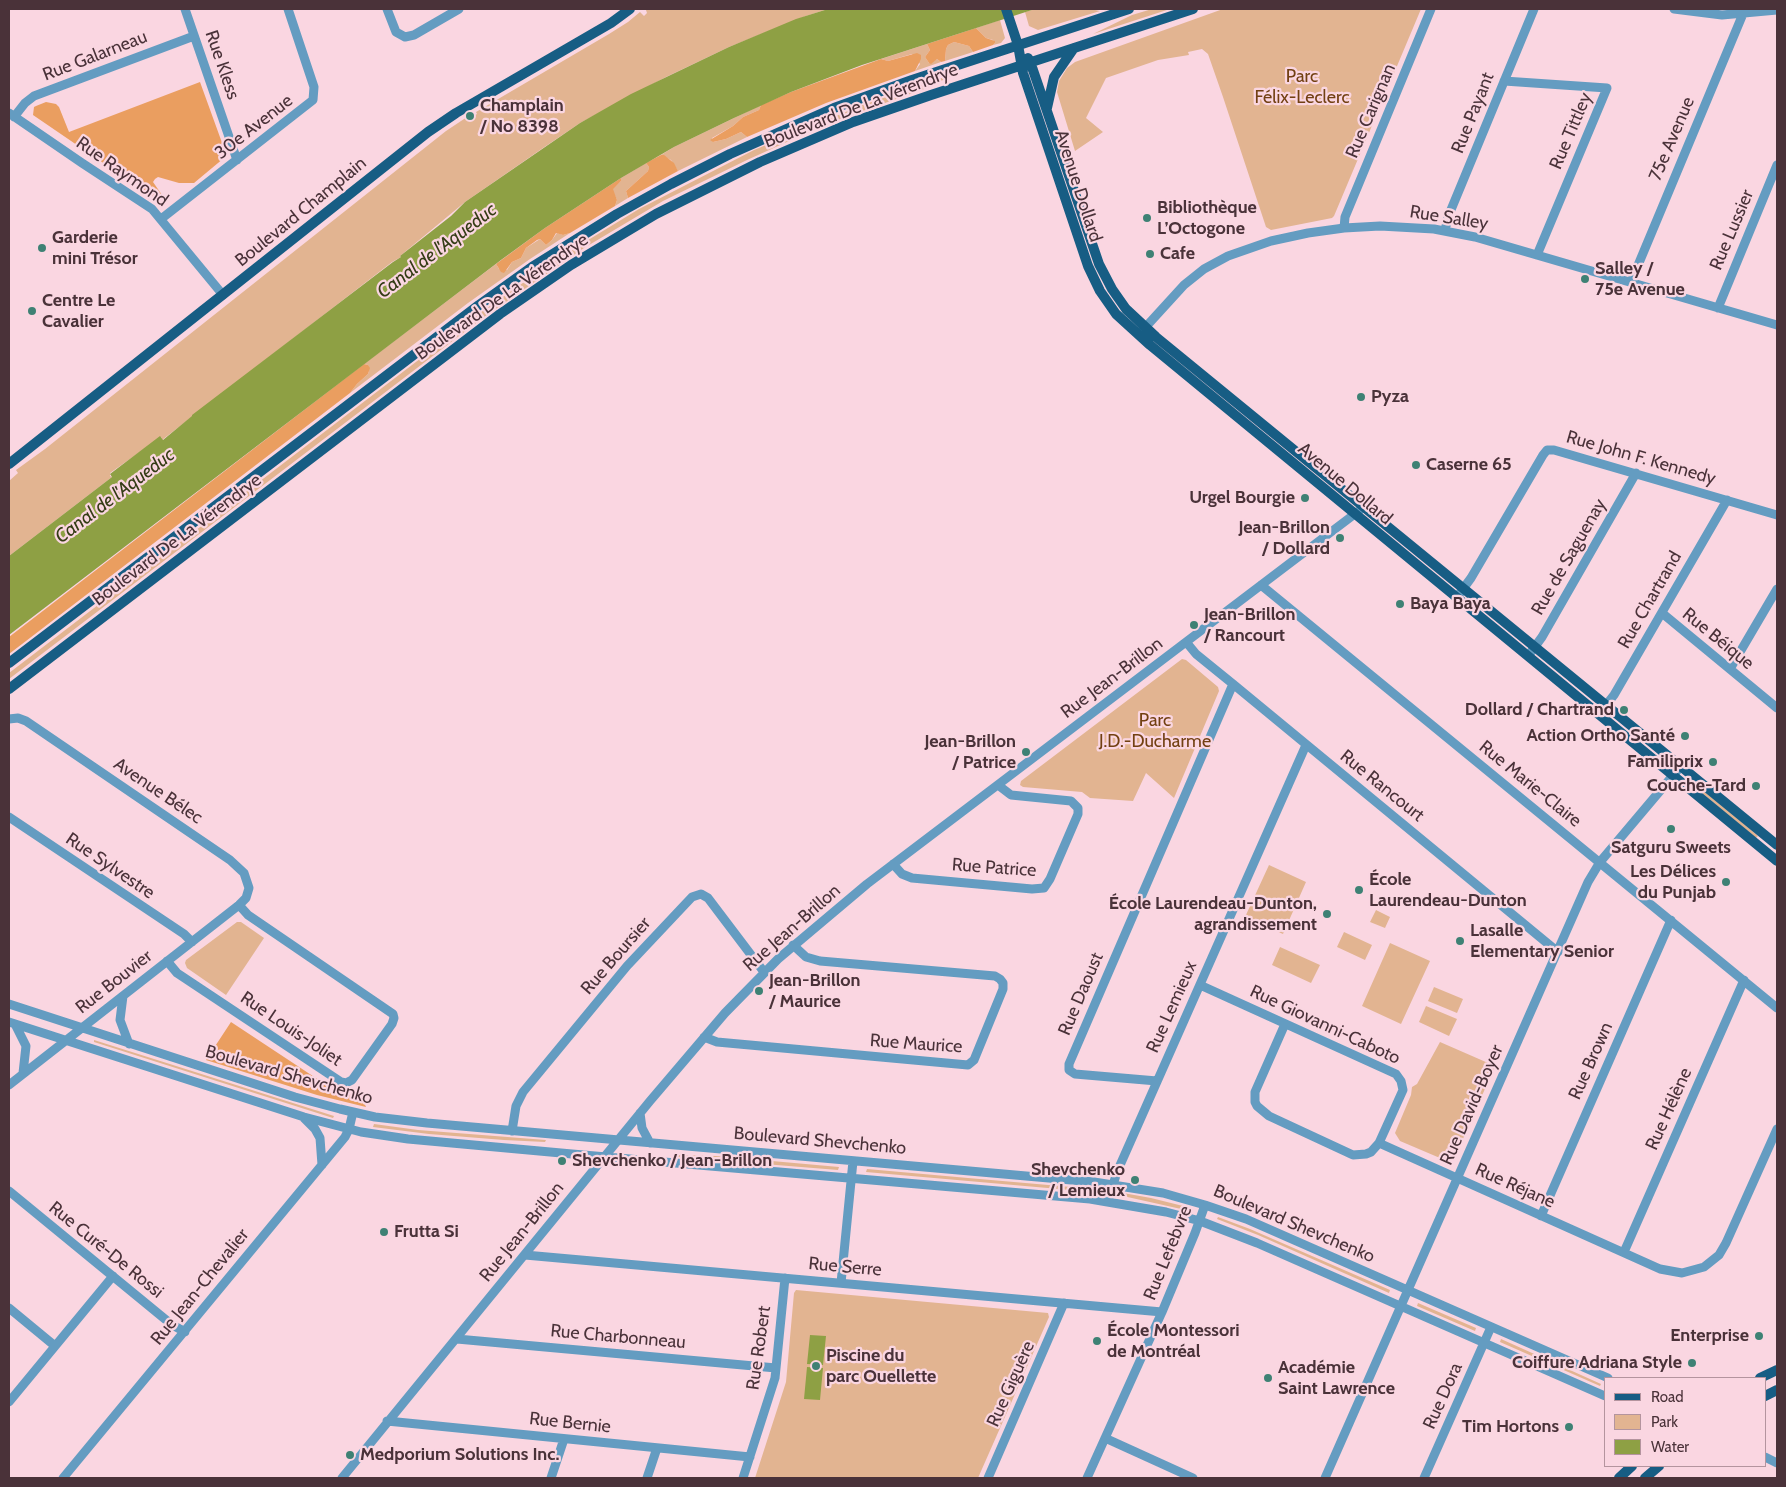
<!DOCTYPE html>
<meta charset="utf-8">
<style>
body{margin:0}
#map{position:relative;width:1786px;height:1487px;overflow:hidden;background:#fad6e1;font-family:Cabin,sans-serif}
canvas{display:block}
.frame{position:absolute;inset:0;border:10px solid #4a3239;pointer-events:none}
.legend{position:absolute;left:1604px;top:1377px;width:162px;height:90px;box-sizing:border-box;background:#fad6e1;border:1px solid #b4949e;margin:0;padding:6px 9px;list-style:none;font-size:15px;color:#4a3239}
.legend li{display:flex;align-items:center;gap:10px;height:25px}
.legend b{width:25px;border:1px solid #b4949e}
</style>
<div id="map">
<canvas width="1786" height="1487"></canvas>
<div class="frame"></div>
<ul class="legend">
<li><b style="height:6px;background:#175d84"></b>Road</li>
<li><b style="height:14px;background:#e2b491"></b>Park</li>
<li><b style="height:14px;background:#8ea044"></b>Water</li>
</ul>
</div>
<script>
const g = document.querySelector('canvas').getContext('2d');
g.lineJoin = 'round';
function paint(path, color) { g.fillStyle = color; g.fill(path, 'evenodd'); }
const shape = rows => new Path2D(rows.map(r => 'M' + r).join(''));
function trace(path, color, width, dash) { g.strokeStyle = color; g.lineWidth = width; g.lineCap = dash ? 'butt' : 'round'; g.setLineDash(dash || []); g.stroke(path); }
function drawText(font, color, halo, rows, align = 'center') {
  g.font = font + ' Cabin,sans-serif'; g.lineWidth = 4.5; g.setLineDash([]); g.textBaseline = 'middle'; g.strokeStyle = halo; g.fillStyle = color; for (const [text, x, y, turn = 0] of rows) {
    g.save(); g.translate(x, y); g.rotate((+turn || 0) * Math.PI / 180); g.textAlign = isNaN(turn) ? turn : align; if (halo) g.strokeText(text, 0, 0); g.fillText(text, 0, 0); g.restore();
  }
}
paint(shape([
 [648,9,828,9,806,16,729,47,666,77,580,123,543,148,465,202,400,256,401,257,392,262,162,440,161,437,110,473,110,476,112,477,9,556,9,481,18,473,16,470,45,449,446,131,467,117,468,119,477,114,476,112,609,34,628,22,640,12,644,16,647,13,646,10],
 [1035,9,1090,9,1100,11,1038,30,1029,26,1025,12],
 [1152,9,1170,9,1093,34,1132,15],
 [1223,9,1421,9,1334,216,1332,218,1271,230,1266,227,1223,97,1208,54,1202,49,1188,52,1189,55,1158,60,1106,78,1086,118,1103,132,1075,151,1057,92,1059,81,1067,68,1075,62],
 [1000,20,1005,38,1001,43,993,45,995,43,993,40,986,38,976,28],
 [954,42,969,46,973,52,945,61,946,49,948,45],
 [927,44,930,50,925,57,929,63,937,59,941,62,915,71,920,64,912,54,888,61,881,59],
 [953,74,953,75,927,88,829,123,747,160,663,201,584,248,484,317,9,679,9,673,480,313,557,259,639,209,754,150,860,106],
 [761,105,759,110,743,117,733,126,712,138,713,142,726,139,741,132,747,137,678,171,671,160,661,155,674,147],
 [646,163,649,167,648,171,626,191,628,198,615,206,617,200,612,189,621,181,621,178],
 [557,233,563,235,570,233,530,259,468,303,350,393,357,384,368,374,369,371,368,365,364,364,496,264,499,269,507,270,512,262,521,258,526,248,540,239,546,245,552,240],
 [1182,659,1186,660,1218,687,1219,691,1174,798,1146,773,1133,801,1090,798,1082,792,1023,787,1020,785,1021,781],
 [1690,780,1737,818,1758,836,1756,838,1708,798,1689,782],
 [1269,865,1306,882,1283,934,1245,917],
 [1376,910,1390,917,1385,928,1370,922],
 [237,922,241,922,264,938,226,995,187,968,185,963,186,960],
 [1344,932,1372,945,1365,960,1337,947],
 [1390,943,1430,961,1401,1024,1362,1006],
 [1280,947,1320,965,1311,983,1272,965],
 [1434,987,1463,999,1457,1013,1428,1001],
 [1426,1006,1457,1019,1449,1036,1419,1022],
 [94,1040,334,1116,333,1118,94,1042],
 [1440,1042,1495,1066,1455,1157,1447,1161,1400,1141,1395,1133,1411,1095,1412,1087,1417,1084],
 [374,1124,418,1130,546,1140,545,1142,504,1140,429,1134,373,1127],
 [678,1155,716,1156,839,1167,838,1170,678,1157],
 [867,1169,968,1178,1094,1189,1093,1192,866,1172],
 [1123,1193,1151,1198,1191,1208,1190,1211,1123,1196],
 [1218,1217,1250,1229,1390,1290,1389,1293,1258,1235,1217,1219],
 [796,1290,1048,1313,1049,1317,978,1478,755,1478,786,1382,794,1293],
 [1418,1303,1476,1328,1475,1331,1417,1306],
 [1501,1339,1601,1384,1600,1386,1500,1342]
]), '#e2b491');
paint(shape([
 [976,28,986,38,995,41,995,43,993,45,973,52,969,46,954,42,948,45,946,49,945,61,941,62,937,59,931,64,929,63,925,57,930,50,927,44],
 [917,53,921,55,921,59,915,71,826,103,747,137,741,132,726,139,713,142,710,140,733,126,743,117,759,110,761,105,791,92,881,59,888,61],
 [200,82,225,151,224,158,194,183,179,183,158,177,155,179,153,182,162,195,159,199,156,199,33,115,34,107,36,106,46,102,56,104,59,107,69,132],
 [661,155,664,155,674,163,678,171,628,198,626,191,648,171,649,167,646,163],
 [621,178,621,181,613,189,617,200,615,206,570,233,563,235,556,233,552,240,546,245,540,239,537,240,526,248,521,258,512,262,504,273,501,272,496,264,545,228],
 [364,364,368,365,370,368,368,374,357,384,350,393,9,654,9,637],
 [231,1022,340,1094,349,1095,359,1091,366,1107,317,1095,206,1060]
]), '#ea9e60');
paint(shape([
 [828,9,1035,9,862,65,791,92,734,118,674,147,621,178,545,228,501,260,9,635,9,556,112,477,110,474,160,436,163,440,192,416,192,415,393,262,401,257,400,256,451,216,465,202,580,123,631,94,729,47,796,19],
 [810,1335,826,1336,823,1365,807,1364],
 [807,1367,823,1368,820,1400,804,1399]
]), '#8ea044');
trace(shape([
 [185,9,237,160],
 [387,9,396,32,405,37,414,35,459,9],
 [1674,9,1722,15,1777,10],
 [1504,81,1607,88,1537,255],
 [9,113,82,163,152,209,223,295],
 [14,117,25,103,34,96,194,36],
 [161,219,313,100,314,87,288,9],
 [1344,228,1345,217,1431,9],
 [1445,231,1448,217,1534,9],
 [1631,282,1745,9],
 [1718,308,1777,165],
 [1142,331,1184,285,1204,269,1228,256,1271,241,1308,233,1344,228,1380,226,1434,229,1475,237,1777,325],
 [1261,585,1777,1008],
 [1460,593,1471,578,1543,455,1547,450,1554,450,1777,515],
 [1662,613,1777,708],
 [1187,643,1196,654,1233,684,1558,952],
 [1531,652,1542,637,1636,473],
 [1730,669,1777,589],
 [1599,714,1614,695,1727,500],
 [9,719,18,718,26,721,230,860,244,873,249,888,246,898,239,905,9,1085],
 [9,817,184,934,192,942],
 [893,864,902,874,912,878,1032,889,1044,888,1050,879,1078,814,1078,808,1071,801,1011,795,998,785],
 [167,961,177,973,341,1082,346,1083,352,1080,392,1024,394,1018,393,1014,248,915,239,905],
 [1200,985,1396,1074,1401,1081,1403,1090,1379,1143,1371,1152,1366,1154,1353,1155,1269,1116,1257,1106,1255,1102,1255,1092,1285,1024],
 [123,996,120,1020,129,1044],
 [9,1004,295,1097,340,1109,375,1117,427,1123,1094,1182,1163,1193,1205,1205,1246,1219,1608,1378],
 [9,1022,304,1117,361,1132,408,1139,572,1154,1090,1199,1166,1212,1200,1221,1257,1243,1605,1396],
 [15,1024,26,1046,23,1073],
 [704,1037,717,1042,968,1065,974,1060,1003,989,1003,983,1000,979,995,976,820,961,806,957,793,945],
 [1157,1081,1075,1074,1069,1070,1069,1064,1233,684],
 [640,1113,642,1128,650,1143],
 [304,1118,315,1129,320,1138,322,1165],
 [512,1131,516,1106,523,1092,627,966,692,897,701,894,708,898,764,972],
 [1379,1143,1660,1269,1682,1273,1704,1267,1719,1255,1726,1243,1777,1129],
 [9,1191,171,1324,185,1332],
 [1108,1201,1117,1172,1306,745],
 [1541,1216,1671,920],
 [1624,1252,1744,980],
 [525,1255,1162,1312],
 [841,1283,853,1161],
 [9,1308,55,1346],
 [457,1339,776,1368],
 [9,1402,113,1276],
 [387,1421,750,1457],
 [1105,1438,1193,1478],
 [1765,1457,1777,1463],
 [63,1478,345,1137,349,1129,353,1112],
 [342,1478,650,1101,725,1013,778,959,867,884,1360,510],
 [551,1478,564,1439],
 [647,1478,657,1448],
 [743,1478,775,1378,785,1278],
 [988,1478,1064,1303],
 [1087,1478,1162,1312,1195,1233,1205,1205],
 [1325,1478,1588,882,1600,862,1681,766],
 [1424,1478,1491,1327]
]), '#649cc1', 9);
trace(shape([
 [1006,9,1018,45,1023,73,1088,266,1100,291,1116,314,1150,345,1777,861],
 [1028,58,1033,70,1099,264,1112,289,1126,309,1156,337,1777,845],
 [1047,108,1054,77,1074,48],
 [9,464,428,132,456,113,611,23,630,9],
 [9,663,479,305,532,267,617,214,671,184,730,154,834,108,912,80,1129,9],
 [9,689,500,314,571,265,656,214,760,162,853,122,931,95,1193,9],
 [1760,1378,1777,1370],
 [1765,1396,1777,1390],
 [1619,1478,1632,1466],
 [1645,1478,1659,1466]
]), '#175d84', 10);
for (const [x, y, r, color] of [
 [470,116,5,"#3e8174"],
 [1147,218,5,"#3e8174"],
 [42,248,5,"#3e8174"],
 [1150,254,5,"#3e8174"],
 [1585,279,5,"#3e8174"],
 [32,311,5,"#3e8174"],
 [1361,397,5,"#3e8174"],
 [1416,465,5,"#3e8174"],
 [1305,498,5,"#3e8174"],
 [1340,538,5,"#3e8174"],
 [1400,604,5,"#3e8174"],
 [1194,625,5,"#3e8174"],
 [1624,710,5,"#3e8174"],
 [1685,736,5,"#3e8174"],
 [1026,752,5,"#3e8174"],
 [1713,762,5,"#3e8174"],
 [1756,786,5,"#3e8174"],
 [1671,829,5,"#3e8174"],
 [1726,882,5,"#3e8174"],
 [1359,890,5,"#3e8174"],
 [1327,914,5,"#3e8174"],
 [1460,941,5,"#3e8174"],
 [759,991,5,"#3e8174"],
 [562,1161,5,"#3e8174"],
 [1135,1180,5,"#3e8174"],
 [384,1232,5,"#3e8174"],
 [1759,1336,5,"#3e8174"],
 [1097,1341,5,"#3e8174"],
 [1692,1363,5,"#3e8174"],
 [816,1366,5,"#3e8174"],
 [1268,1378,5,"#3e8174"],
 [1569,1427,5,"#3e8174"],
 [350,1455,5,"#3e8174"]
]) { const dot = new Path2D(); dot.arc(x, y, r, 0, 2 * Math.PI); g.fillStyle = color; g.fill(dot); trace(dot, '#fad6e1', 2); }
drawText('18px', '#4a3239', '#fad6e1', [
 ["Rue Galarneau",95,56,-21],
 ["Rue Kless",222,65,71],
 ["Boulevard De La Vérendrye",861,106,-21],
 ["Rue Carignan",1371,111,-67],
 ["Rue Payant",1473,113,-68],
 ["30e Avenue",254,127,-38],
 ["Rue Tittley",1571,131,-67],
 ["75e Avenue",1672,139,-67],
 ["Rue Raymond",122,172,35],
 ["Avenue Dollard",1078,186,72],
 ["Boulevard Champlain",301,212,-39],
 ["Rue Salley",1449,218,9],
 ["Rue Lussier",1732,230,-67],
 ["Boulevard De La Vérendrye",502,297,-35],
 ["Rue John F. Kennedy",1641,458,16],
 ["Avenue Dollard",1345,484,40],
 ["Boulevard De La Vérendrye",177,540,-37],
 ["Rue de Saguenay",1569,557,-60],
 ["Rue Chartrand",1650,600,-60],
 ["Rue Béique",1718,639,39],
 ["Rue Jean-Brillon",1112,678,-37],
 ["Rue Marie-Claire",1530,784,39],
 ["Rue Rancourt",1382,786,39],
 ["Avenue Bélec",158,791,34],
 ["Rue Sylvestre",110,866,34],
 ["Rue Patrice",994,868,4],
 ["Rue Jean-Brillon",792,928,-41],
 ["Rue Boursier",616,956,-49],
 ["Rue Bouvier",114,982,-38],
 ["Rue Daoust",1081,994,-67],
 ["Rue Lemieux",1172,1007,-66],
 ["Rue Giovanni-Caboto",1325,1025,25],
 ["Rue Louis-Joliet",291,1029,34],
 ["Rue Maurice",916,1044,4],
 ["Rue Brown",1591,1061,-66],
 ["Boulevard Shevchenko",289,1075,16],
 ["Rue David-Boyer",1472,1105,-66],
 ["Rue Hélène",1669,1109,-66],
 ["Boulevard Shevchenko",820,1141,5],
 ["Rue Réjane",1515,1186,24],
 ["Boulevard Shevchenko",1294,1224,23],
 ["Rue Jean-Brillon",522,1232,-51],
 ["Rue Curé-De Rossi",106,1250,39],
 ["Rue Lefebvre",1168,1253,-68],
 ["Rue Serre",845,1267,5],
 ["Rue Jean-Chevalier",200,1287,-51],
 ["Rue Charbonneau",618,1337,5],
 ["Rue Robert",759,1348,-82],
 ["Rue Giguère",1011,1384,-66],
 ["Rue Dora",1443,1396,-66],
 ["Rue Bernie",570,1423,6]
]);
drawText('18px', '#724012', '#fad6e1', [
 ["Parc",1302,77],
 ["Félix-Leclerc",1302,98],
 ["Parc",1155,721],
 ["J.D.-Ducharme",1155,742]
]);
drawText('bold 18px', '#4a3239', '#fad6e1', [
 ["Champlain",480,106],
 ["/ No 8398",480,127],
 ["Bibliothèque",1157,208],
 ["L’Octogone",1157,229],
 ["Garderie",52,238],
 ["mini Trésor",52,259],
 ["Cafe",1160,254],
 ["Salley /",1595,269],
 ["75e Avenue",1595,290],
 ["Centre Le",42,301],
 ["Cavalier",42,322],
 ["Pyza",1371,397],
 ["Caserne 65",1426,465],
 ["Urgel Bourgie",1295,498,"right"],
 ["Jean-Brillon",1330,528,"right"],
 ["/ Dollard",1330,549,"right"],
 ["Baya Baya",1410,604],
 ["Jean-Brillon",1204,615],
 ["/ Rancourt",1204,636],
 ["Dollard / Chartrand",1614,710,"right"],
 ["Action Ortho Santé",1675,736,"right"],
 ["Jean-Brillon",1016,742,"right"],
 ["/ Patrice",1016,763,"right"],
 ["Familiprix",1703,762,"right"],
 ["Couche-Tard",1746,786,"right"],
 ["Satguru Sweets",1671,848,"center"],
 ["Les Délices",1716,872,"right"],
 ["du Punjab",1716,893,"right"],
 ["École",1369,880],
 ["Laurendeau-Dunton",1369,901],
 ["École Laurendeau-Dunton,",1317,904,"right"],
 ["agrandissement",1317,925,"right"],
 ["Lasalle",1470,931],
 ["Elementary Senior",1470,952],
 ["Jean-Brillon",769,981],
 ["/ Maurice",769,1002],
 ["Shevchenko / Jean-Brillon",572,1161],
 ["Shevchenko",1125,1170,"right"],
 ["/ Lemieux",1125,1191,"right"],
 ["Frutta Si",394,1232],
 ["École Montessori",1107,1331],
 ["de Montréal",1107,1352],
 ["Enterprise",1749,1336,"right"],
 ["Piscine du",826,1356],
 ["parc Ouellette",826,1377],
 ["Coiffure Adriana Style",1682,1363,"right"],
 ["Académie",1278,1368],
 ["Saint Lawrence",1278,1389],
 ["Tim Hortons",1559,1427,"right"],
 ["Medporium Solutions Inc.",360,1455]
], 'left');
drawText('italic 19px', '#343c15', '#fad6e1', [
 ["Canal de l'Aqueduc",437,251,-37],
 ["Canal de l'Aqueduc",115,496,-37]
]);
</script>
